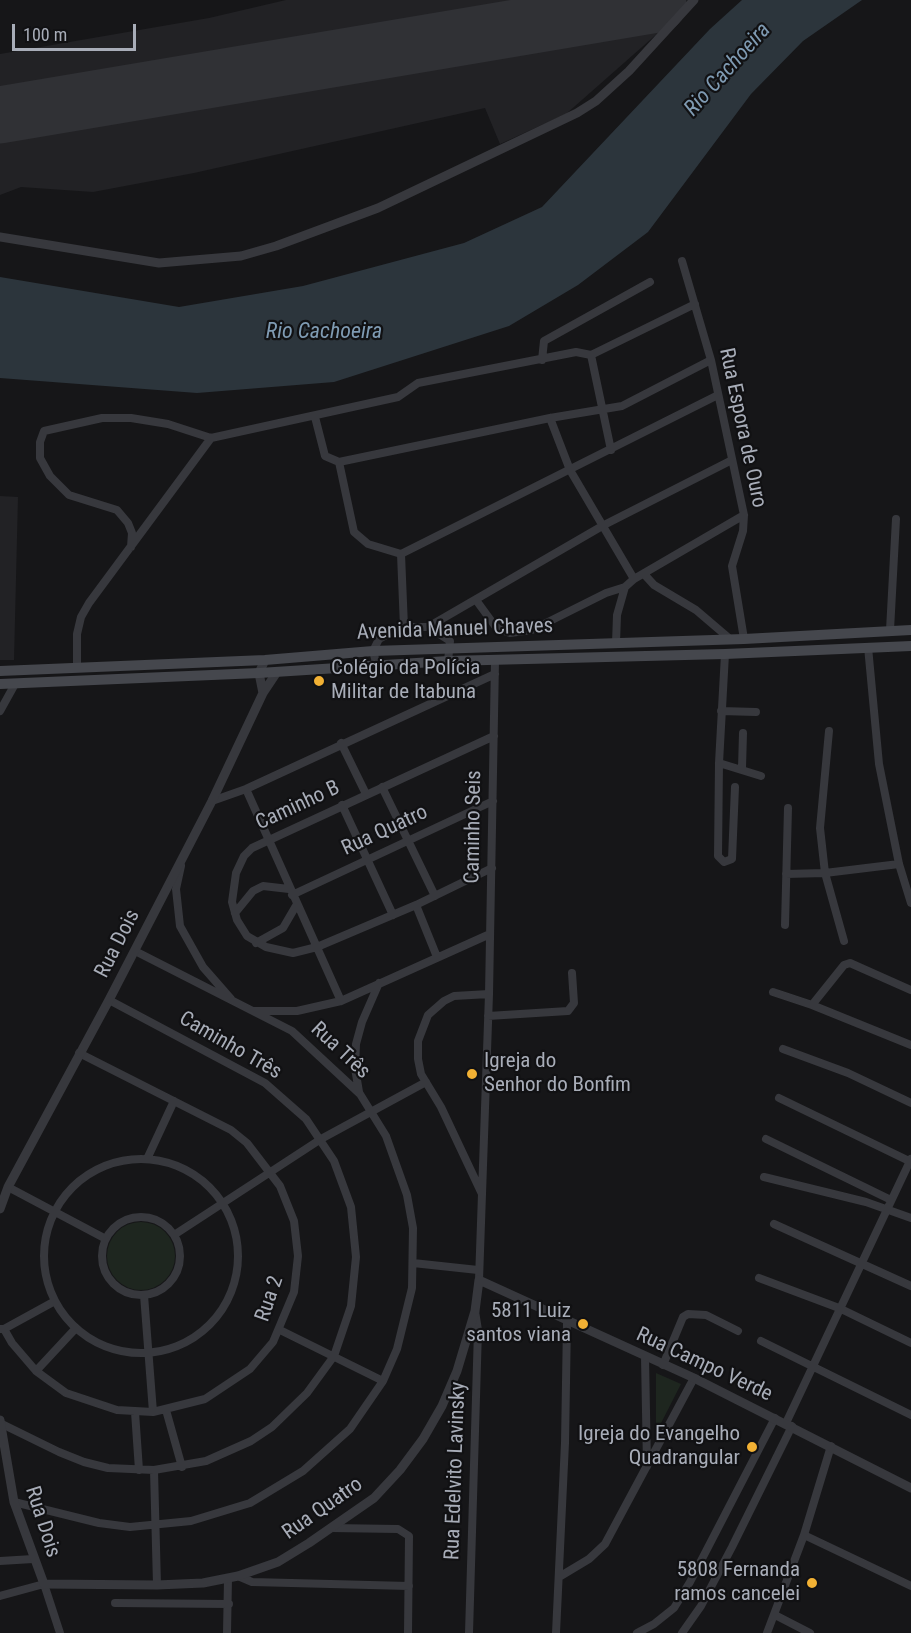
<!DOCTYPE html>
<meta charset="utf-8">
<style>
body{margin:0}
#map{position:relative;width:911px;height:1633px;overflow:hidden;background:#161618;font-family:"Roboto Condensed",sans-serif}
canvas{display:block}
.scale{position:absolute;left:12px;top:24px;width:124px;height:27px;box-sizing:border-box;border:3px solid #a8adb8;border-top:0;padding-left:8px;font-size:18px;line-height:21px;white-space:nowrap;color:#a8adb8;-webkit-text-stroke:4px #111113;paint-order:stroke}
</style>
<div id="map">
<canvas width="911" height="1633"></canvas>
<div class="scale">100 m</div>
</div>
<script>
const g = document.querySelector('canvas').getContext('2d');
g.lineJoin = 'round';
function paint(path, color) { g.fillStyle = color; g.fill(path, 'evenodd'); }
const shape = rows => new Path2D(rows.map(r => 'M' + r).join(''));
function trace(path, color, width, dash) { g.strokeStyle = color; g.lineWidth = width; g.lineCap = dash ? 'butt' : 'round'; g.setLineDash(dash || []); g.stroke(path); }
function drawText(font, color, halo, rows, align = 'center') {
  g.font = font + ' "Roboto Condensed",sans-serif'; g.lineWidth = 4.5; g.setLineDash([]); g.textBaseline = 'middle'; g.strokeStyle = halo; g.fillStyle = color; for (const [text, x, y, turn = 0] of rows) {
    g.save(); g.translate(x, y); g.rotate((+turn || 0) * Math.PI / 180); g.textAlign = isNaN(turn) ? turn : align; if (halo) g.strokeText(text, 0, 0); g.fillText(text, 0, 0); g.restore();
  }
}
paint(shape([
 [286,0,687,0,667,25,566,114,500,144,485,108,194,173,93,192,21,187,0,195,0,54,209,18],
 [0,496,18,497,14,660,0,660]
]), '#222225');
paint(shape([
 '107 1256a34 34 0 1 1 68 0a34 34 0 1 1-68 0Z',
 [656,1373,681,1384,656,1433]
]), '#1e261f');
paint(shape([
 [742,0,862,0,803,41,751,94,648,232,578,285,509,326,334,382,197,393,0,378,0,277,179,307,303,286,464,243,542,207,710,29]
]), '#2c353c');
trace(shape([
 [0,115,658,4]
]), '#303135', 57);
trace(shape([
 [682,261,711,360,744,515,743,531,732,566,744,639],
 [591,355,695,304],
 [591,355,611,450],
 [542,360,544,341,650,282],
 [315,417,325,456,339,462,354,532,368,544,401,554,718,395],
 [550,418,570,470,634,579],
 [211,438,398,397,418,383,576,352,591,355],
 [339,462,550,418,622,406,711,360],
 [131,547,132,533,128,523,117,510,69,495,50,476,40,458,40,442,44,431,102,418,131,418,168,424,211,438],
 [401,554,404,627],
 [644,574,654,585,696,610,730,639],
 [476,600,495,626,501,630,510,633,532,630,606,593,625,587,634,579,744,515],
 [428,627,604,525,732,460],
 [890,630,896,519],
 [616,643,617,615,625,587],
 [868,647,879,764,899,864,911,903],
 [725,654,719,763,718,856,724,862,732,859,735,787],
 [377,666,373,651,379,639,397,629,413,627,428,627,450,641,448,661],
 [77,668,77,634,81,617,89,603,211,438],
 [0,711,15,684],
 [721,711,756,712],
 [829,731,820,828,825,873,844,941],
 [341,743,366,794],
 [719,763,761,776],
 [742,768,743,733],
 [382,787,435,896],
 [246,789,341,1001],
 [212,801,246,789,495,674],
 [342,805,393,915],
 [181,866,176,889,180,926,203,967,231,999],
 [492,868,416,905,317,947,293,953,266,947,247,936,237,920,232,902,236,873,244,856,252,848,494,736],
 [786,874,825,873,899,864],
 [292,895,493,801],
 [416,905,437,957],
 [235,913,253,891,263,886,289,889],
 [785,925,788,808],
 [256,943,283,928,297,904],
 [773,992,812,1005,911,1045],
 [812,1005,844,965,850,963,911,990],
 [254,1011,297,1011,341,1001,490,934],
 [488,1016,568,1011,574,1003,572,973],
 [783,1049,848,1073,911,1103],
 [359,1092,355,1068,356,1044,362,1022,379,983],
 [779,1098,911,1162],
 [766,1139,891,1200],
 '44 1256a97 97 0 1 1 194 0a97 97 0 1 1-194 0Z',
 [147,1159,174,1101],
 [764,1177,866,1202,911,1218],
 [8,1187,106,1239],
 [482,1194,489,994,495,661],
 '102 1256a39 39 0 1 1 78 0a39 39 0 1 1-78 0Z',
 [774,1224,911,1286],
 [174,1235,321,1139,426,1082],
 [413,1263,478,1270],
 [759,1278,839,1308,911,1343],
 [479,1280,482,1194,441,1107,421,1074,418,1059,418,1041,428,1015,444,1001,454,996,489,994],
 [144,1295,153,1412],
 [0,1329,4,1329,12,1343,36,1371,66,1393,117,1410,153,1412,205,1399,250,1369,273,1342,294,1292,298,1256,294,1221,280,1186,247,1143,231,1130,79,1053],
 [4,1329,55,1301],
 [280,1330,383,1381],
 [761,1341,911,1415],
 [645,1357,647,1466],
 [663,1365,683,1317,688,1314,706,1315,738,1331],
 [36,1371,76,1328],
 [166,1410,182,1467],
 [135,1412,139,1470],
 [0,1423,59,1452,84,1462,108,1468,154,1470,206,1461,251,1441,272,1427,307,1393,334,1356,351,1306,356,1257,351,1207,334,1161,306,1119,265,1083,109,1000],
 [786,1423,911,1159],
 [154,1470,157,1585],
 [14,1502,99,1523,130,1527,191,1521,250,1503,303,1471,350,1429,383,1381,397,1349,412,1288,413,1228,407,1195,386,1136,360,1094,292,1031,135,951],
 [331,1528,398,1529,409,1536,408,1633],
 [804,1535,911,1586],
 [0,1561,33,1559],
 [238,1576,252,1582,409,1586],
 [559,1577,589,1559,605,1544,694,1378],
 [0,1596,44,1584,60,1633],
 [115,1603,229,1604],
 [775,1615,810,1633],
 [227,1633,228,1579],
 [469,1633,478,1330,475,1311],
 [556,1633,565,1443,567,1322],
 [637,1633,654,1624,674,1608,690,1582,775,1418],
 [682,1633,701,1606,732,1547,792,1426],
 [767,1633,804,1535,831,1446]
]), '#37383d', 8);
trace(shape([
 [0,237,159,263,241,256,276,246,378,208,577,113,596,101,629,71,694,0],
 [263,693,259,673,265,660],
 [0,1209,8,1187,109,1000,212,801,263,693,277,672],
 [0,1420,14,1502,44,1584,157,1585,203,1583,238,1576,278,1562,309,1543,374,1498,400,1470,423,1439,442,1406,457,1371,475,1311,479,1280,694,1378,911,1488]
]), '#37383d', 9);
trace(shape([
 [0,671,265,660,373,651,744,639,911,630],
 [0,684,259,673,448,661,725,654,911,646]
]), '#45474d', 10);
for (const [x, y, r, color] of [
 [319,681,6,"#f2b134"],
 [472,1074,6,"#f2b134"],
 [583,1324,6,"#f2b134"],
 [752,1447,6,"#f2b134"],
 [812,1583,6,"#f2b134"]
]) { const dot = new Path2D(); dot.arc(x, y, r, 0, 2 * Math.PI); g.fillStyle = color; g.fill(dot); trace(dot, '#111113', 2); }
drawText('21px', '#a8adb8', '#111113', [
 ["Rua Espora de Ouro",742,428,78],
 ["Avenida Manuel Chaves",455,630,-2],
 ["Caminho B",298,806,-25],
 ["Caminho Seis",474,827,-89],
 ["Rua Quatro",385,831,-25],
 ["Rua Dois",118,944,-63],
 ["Caminho Três",230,1046,30],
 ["Rua Três",340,1051,43],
 ["Rua 2",270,1299,-71],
 ["Rua Campo Verde",704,1365,25],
 ["Rua Edelvito Lavinsky",456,1471,-88],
 ["Rua Quatro",323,1509,-35],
 ["Rua Dois",42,1522,72]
]);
drawText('21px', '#a8adb8', '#111113', [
 ["Colégio da Polícia",331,669,"left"],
 ["Militar de Itabuna",331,693,"left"],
 ["Igreja do",484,1062,"left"],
 ["Senhor do Bonfim",484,1086,"left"],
 ["5811 Luiz",571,1312],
 ["santos viana",571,1336],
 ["Igreja do Evangelho",740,1435],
 ["Quadrangular",740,1459],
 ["5808 Fernanda",800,1571],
 ["ramos cancelei",800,1595]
], 'right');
drawText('italic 22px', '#7f9bb3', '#111113', [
 ["Rio Cachoeira",728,70,-48],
 ["Rio Cachoeira",324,332]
]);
</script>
